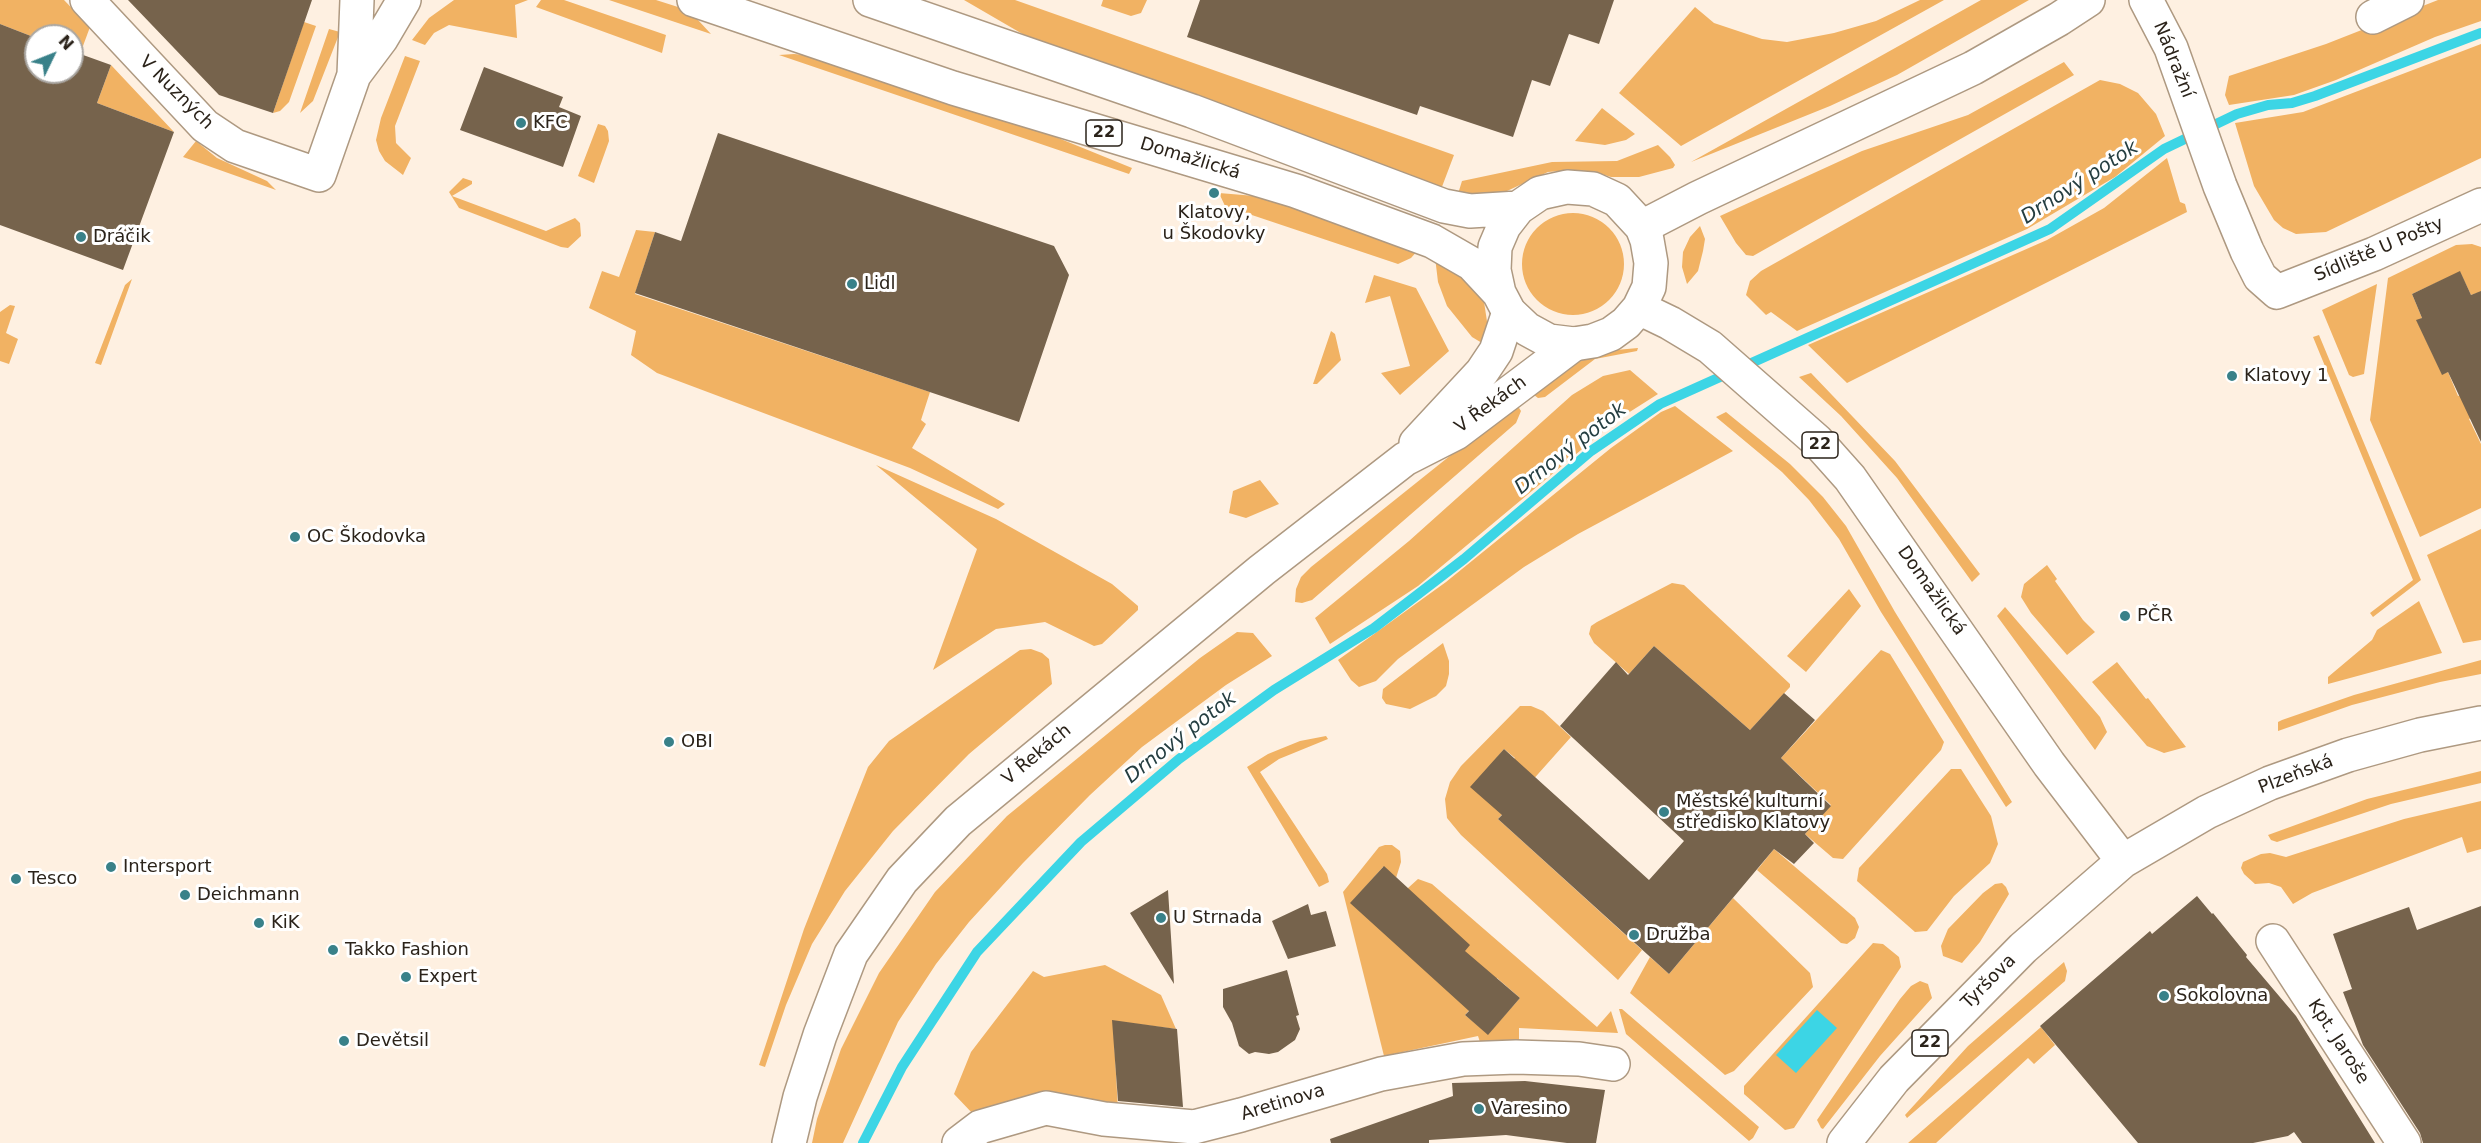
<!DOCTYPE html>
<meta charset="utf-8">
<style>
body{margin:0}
#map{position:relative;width:2481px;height:1143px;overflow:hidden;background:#fef0e1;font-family:"DejaVu Sans",sans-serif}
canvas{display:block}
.north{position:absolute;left:24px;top:24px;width:60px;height:60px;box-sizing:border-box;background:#fff;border:2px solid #aaa7a3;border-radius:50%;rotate:47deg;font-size:16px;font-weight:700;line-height:24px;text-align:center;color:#2b231a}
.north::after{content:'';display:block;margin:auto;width:21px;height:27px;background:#398189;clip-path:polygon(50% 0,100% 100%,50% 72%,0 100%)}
</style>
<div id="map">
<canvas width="2481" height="1143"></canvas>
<div class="north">N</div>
</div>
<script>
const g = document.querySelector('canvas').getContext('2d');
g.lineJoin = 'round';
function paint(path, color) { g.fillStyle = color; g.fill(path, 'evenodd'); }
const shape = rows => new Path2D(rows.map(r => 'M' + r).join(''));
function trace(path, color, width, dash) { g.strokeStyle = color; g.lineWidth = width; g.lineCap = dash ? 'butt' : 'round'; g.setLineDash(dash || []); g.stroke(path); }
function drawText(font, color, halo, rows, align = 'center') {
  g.font = font + ' "DejaVu Sans",sans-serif'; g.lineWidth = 6; g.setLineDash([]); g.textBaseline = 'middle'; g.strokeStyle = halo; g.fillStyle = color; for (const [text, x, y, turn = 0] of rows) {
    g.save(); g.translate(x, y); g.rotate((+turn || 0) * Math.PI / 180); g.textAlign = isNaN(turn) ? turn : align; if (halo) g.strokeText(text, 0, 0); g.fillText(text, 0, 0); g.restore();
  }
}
paint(shape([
 [0,0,64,0,90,27,80,54,72,51,72,36,36,38,0,24],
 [454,0,528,0,515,5,517,38,449,25,434,33,425,45,412,40,429,18],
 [541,0,564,0,666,35,662,53,536,7],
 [609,0,656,0,678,7,698,20,711,34],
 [964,0,1015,0,1454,155,1440,192,1038,43],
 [1103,0,1147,0,1141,13,1131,16,1101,6],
 [1920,0,1944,0,1681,146,1619,93,1695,7,1714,23,1762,39,1787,42,1834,33,1876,21],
 [1981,0,2029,0,1897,75,1830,106,1691,162],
 [2438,0,2481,0,2481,21,2435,37,2336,80,2294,95,2229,105,2225,95,2229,76,2326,44],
 [304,22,316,26,289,102,280,111,273,113],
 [329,29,340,32,313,101,300,113],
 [2481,44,2481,158,2326,232,2296,234,2283,228,2274,220,2254,186,2235,123,2303,112],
 [794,54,816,56,1014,120,1132,168,1129,174,779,55],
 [405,56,420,61,395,126,396,143,411,158,403,175,385,161,379,151,376,140,381,118],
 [2064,62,2074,75,1753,256,1746,255,1736,243,1720,216,1862,151,1968,115],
 [111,65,174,132,97,103],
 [2100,80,2120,84,2138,93,2156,114,2165,136,2115,177,2027,229,1797,331,1771,312,1766,315,1746,295,1750,281,1761,271],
 [1602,108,1635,134,1626,140,1605,145,1575,141],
 [598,124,605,126,608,131,609,141,594,183,578,176],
 [196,141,217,158,267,181,276,190,183,157],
 [1658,145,1670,157,1675,165,1673,168,1639,177,1611,177,1595,172,1571,170,1548,172,1494,197,1457,197,1462,181,1552,162,1617,161],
 [2167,158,2180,202,2185,204,2187,212,1847,383,1808,345,2047,240,2104,208],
 [463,178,472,181,472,184,452,196,546,231,575,218,580,223,581,236,568,248,561,247,459,208,449,192],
 [1219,193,1291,199,1419,249,1411,258,1398,264,1225,206],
 '1522 264a51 51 0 1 1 102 0a51 51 0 1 1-102 0Z',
 [1700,226,1705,239,1703,251,1698,271,1687,284,1682,267,1683,252,1690,237],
 [636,230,655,232,635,294,930,392,921,420,926,424,912,448,1005,504,998,509,910,468,657,373,631,355,636,331,589,308,602,271,619,277],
 [2472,244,2481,247,2481,300,2477,293,2471,295,2460,272,2412,294,2422,318,2417,321,2442,374,2448,372,2458,396,2464,393,2475,416,2469,419,2481,444,2481,508,2420,537,2370,420,2388,278,2456,245],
 [1435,257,1457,266,1483,295,1488,328,1482,343,1472,337,1447,306,1438,282],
 [1374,275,1416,288,1449,351,1400,395,1381,373,1410,366,1390,296,1365,303],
 [132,279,101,365,95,363,125,285],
 [2377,284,2364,374,2353,377,2349,375,2322,310],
 [10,305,15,306,6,333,18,339,9,364,0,361,0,312],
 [1331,331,1335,334,1341,360,1317,384,1313,384],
 [2319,335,2421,580,2373,617,2370,613,2413,580,2313,337],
 [1638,348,1637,351,1595,359,1545,397,1538,398,1534,395,1533,391,1560,371,1587,358,1616,350],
 [1630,370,1658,394,1617,420,1418,586,1330,644,1315,618,1409,541,1572,395,1603,376],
 [1811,373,1895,461,1980,574,1972,582,1897,478,1841,416,1799,377],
 [1516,403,1521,411,1516,423,1312,600,1302,603,1295,602,1296,589,1301,577,1311,567],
 [1675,406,1733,451,1578,534,1524,567,1398,659,1376,681,1359,687,1351,680,1338,660,1446,582,1611,448,1661,412],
 [1726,412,1790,464,1823,497,1846,526,1895,612,2012,802,2006,807,1881,612,1839,539,1809,500,1782,472,1716,417],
 [876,465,996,519,1112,584,1138,606,1138,610,1102,644,1094,646,1045,622,996,629,933,670,977,549],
 [1260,480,1279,504,1246,518,1229,513,1233,491],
 [2481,529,2481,640,2463,643,2427,555],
 [2047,565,2057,579,2055,581,2083,620,2095,632,2067,655,2031,613,2021,597,2024,584],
 [1672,583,1684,585,1790,684,1790,687,1750,730,1654,646,1629,674,1594,643,1589,634,1591,626,1597,622],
 [1849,589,1861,606,1806,672,1787,656],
 [2419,601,2442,653,2328,684,2328,677,2372,640,2377,630],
 [2005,607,2100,717,2107,732,2095,750,1997,616],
 [1237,632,1253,633,1272,656,1226,685,1142,747,1090,795,1023,863,969,922,936,964,898,1022,843,1143,812,1143,817,1119,841,1049,879,973,935,892,1007,816,1200,658],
 [1443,643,1449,661,1449,674,1446,686,1436,696,1410,709,1386,704,1382,698,1383,689],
 [1031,649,1042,653,1049,659,1052,684,969,754,893,831,845,891,812,944,786,1005,765,1067,759,1065,804,929,868,767,889,741,1020,650],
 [1881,650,1890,654,1944,742,1941,750,1843,859,1833,858,1805,834,1831,805,1781,758],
 [2481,660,2481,674,2440,682,2352,705,2278,731,2278,722,2282,720,2354,695],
 [2117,662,2146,699,2148,698,2186,747,2164,753,2147,746,2092,682],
 [1520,706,1531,706,1543,711,1571,737,1498,819,1642,950,1618,980,1461,835,1447,818,1445,799,1450,782,1461,766],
 [1504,749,1515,758,1504,770,1494,761],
 [1326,736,1328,739,1279,759,1260,772,1327,874,1329,882,1319,887,1247,767,1268,754,1300,741],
 [1951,769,1961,769,1991,816,1998,844,1990,863,1954,896,1927,931,1915,932,1857,881,1859,868],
 [2481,771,2481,783,2391,804,2277,842,2271,840,2268,835,2367,799],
 [2481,801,2481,849,2467,853,2462,837,2459,838,2312,893,2293,904,2281,887,2269,883,2255,884,2244,874,2241,868,2243,862,2261,854,2270,853,2286,857,2404,819],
 [1385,845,1392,845,1400,851,1401,862,1396,878,1383,867,1351,903,1408,888,1418,879,1432,884,1597,1027,1611,1011,1618,1033,1519,1028,1519,1041,1480,1042,1478,1036,1384,1056,1343,892,1379,847],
 [1497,978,1520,998,1488,1034,1465,1015],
 [1774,849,1855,918,1859,927,1855,938,1847,944,1841,943,1757,870],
 [2002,883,2006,887,2009,894,1980,942,1962,963,1943,956,1941,946,1948,929,1983,893,1995,884],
 [1733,898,1810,973,1813,987,1734,1071,1725,1075,1630,993,1650,957,1669,974],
 [1873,943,1883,944,1899,957,1901,967,1794,1128,1785,1130,1744,1094,1744,1086],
 [2064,962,2067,971,2065,981,1907,1118,1905,1115,1968,1046],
 [1105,965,1161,995,1176,1029,1113,1021,1118,1110,973,1114,954,1094,971,1052,1033,971,1044,977],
 [1920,981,1928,984,1932,998,1880,1056,1823,1129,1821,1128,1817,1120,1900,999,1911,986],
 [1619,1009,1622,1009,1759,1127,1753,1138,1749,1141,1626,1034],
 [2041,1027,2055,1045,2034,1064,2028,1058,1936,1143,1908,1143]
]), '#f1b263');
paint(shape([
 [1817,1010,1837,1028,1796,1073,1776,1055]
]), '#3cd5e5');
trace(shape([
 [863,1143,902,1067,977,952,1081,842,1179,759,1274,690,1374,628,1464,559,1591,451,1660,404,2050,229,2164,149,2237,114,2268,105,2292,103,2315,96,2481,33]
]), '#3cd5e5', 10);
paint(shape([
 [128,0,312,0,273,113,219,95],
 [1200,0,1614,0,1599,44,1569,34,1550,86,1532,80,1513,137,1420,106,1417,115,1187,37],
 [0,24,36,38,36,72,72,72,72,51,111,65,97,103,174,132,123,270,0,225],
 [484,67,563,97,559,107,581,116,563,167,460,130],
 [718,133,1054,246,1069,275,1019,422,635,293,655,232,681,241],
 [2460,271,2471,295,2481,291,2481,442,2448,372,2442,375,2416,320,2422,318,2412,294],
 [1654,646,1750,730,1784,693,1815,720,1781,758,1831,806,1805,834,1814,843,1794,864,1774,849,1669,974,1498,819,1502,815,1470,787,1504,749,1649,880,1684,841,1560,726,1616,662,1628,675],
 [1384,866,1470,945,1465,951,1520,998,1488,1035,1465,1015,1469,1011,1350,903],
 [1168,890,1174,984,1130,913],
 [2197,896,2212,914,2213,913,2247,955,2246,957,2296,1016,2375,1143,2302,1143,2294,1132,2288,1136,2253,1143,2138,1143,2040,1026,2150,931,2152,934],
 [1308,904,1311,915,1326,911,1336,946,1288,959,1272,921],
 [2481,906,2481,1143,2423,1143,2420,1133,2363,1045,2343,992,2352,989,2333,934,2409,907,2417,930],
 [1287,970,1299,1015,1296,1016,1300,1029,1295,1040,1278,1052,1269,1054,1255,1052,1249,1054,1239,1046,1232,1023,1223,1007,1223,989],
 [1112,1020,1177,1029,1183,1107,1118,1101],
 [1525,1081,1605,1090,1596,1143,1567,1143,1506,1135,1429,1140,1429,1143,1331,1143,1330,1139,1453,1096,1452,1083]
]), '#76634c');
const minor = shape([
 [87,0,205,126,235,146,319,175,354,75,357,0],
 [2146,0,2171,48,2220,186,2247,251,2260,277,2277,292,2374,254,2481,205],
 [2373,17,2407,0],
 [354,75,381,39,404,0],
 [1642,227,1698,198,1973,68,2059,19,2088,0],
 [1416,443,1482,372,1496,351,1509,312],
 [2273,941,2404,1143],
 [789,1143,800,1097,820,1035,851,954,902,880,958,821,1262,570,1405,459,1456,433,1574,344],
 [959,1143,980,1127,1046,1108,1104,1119,1194,1127,1241,1115,1381,1074,1463,1059,1516,1057,1579,1059,1613,1064]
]);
const major = shape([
 [694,0,953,88,1296,191,1432,241,1472,264,1499,293,1509,312,1527,329,1549,341,1574,344,1593,341,1611,334,1626,323,1639,308,1649,287,1651,263,1647,240,1642,227,1617,200,1593,189,1567,187,1540,193,1518,208,1504,226,1495,247,1494,270,1499,293],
 [870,0,1192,111,1444,206,1470,211,1518,208],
 [1639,308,1670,323,1710,347,1817,441,1850,478,2049,764,2123,861],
 [1844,1143,1894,1079,2023,948,2123,861,2207,812,2270,783,2348,755,2420,735,2481,723]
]);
trace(minor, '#ae9981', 36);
trace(major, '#ae9981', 36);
trace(minor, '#fff', 33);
trace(major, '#fff', 33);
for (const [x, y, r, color] of [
 [521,123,6,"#398189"],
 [1214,193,6,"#398189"],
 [81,237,6,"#398189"],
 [852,284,6,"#398189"],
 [2232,376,6,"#398189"],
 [295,537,6,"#398189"],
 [2125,616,6,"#398189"],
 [669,742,6,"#398189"],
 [1664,812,6,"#398189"],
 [111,867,6,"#398189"],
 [16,879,6,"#398189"],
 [185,895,6,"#398189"],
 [1161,918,6,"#398189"],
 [259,923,6,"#398189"],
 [1634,935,6,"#398189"],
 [333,950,6,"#398189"],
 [406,977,6,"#398189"],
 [2164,996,6,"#398189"],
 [344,1041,6,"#398189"],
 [1479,1109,6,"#398189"]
]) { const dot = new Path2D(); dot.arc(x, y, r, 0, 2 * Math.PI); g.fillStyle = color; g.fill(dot); trace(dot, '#fff', 2); }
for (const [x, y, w] of [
 [1104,133,36],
 [1820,445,36],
 [1930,1043,36]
]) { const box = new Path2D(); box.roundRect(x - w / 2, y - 13, w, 26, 4.5); g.fillStyle = '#fff'; g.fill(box); trace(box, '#2b231a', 1.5); }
drawText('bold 16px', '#2b231a', null, [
 ["22",1104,133],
 ["22",1820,445],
 ["22",1930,1043]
]);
drawText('18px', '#2b231a', '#fff', [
 ["Nádražní",2173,60,68],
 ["V Nuzných",176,93,45],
 ["Domažlická",1190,159,17],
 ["Sídliště U Pošty",2379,250,-23],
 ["V Řekách",1491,405,-36],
 ["Domažlická",1931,591,55],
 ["V Řekách",1037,755,-40],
 ["Plzeňská",2296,775,-21],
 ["Tyršova",1989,982,-45],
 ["Kpt. Jaroše",2338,1042,57],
 ["Aretinova",1283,1103,-17]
]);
drawText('18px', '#2b231a', '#fff', [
 ["KFC",533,123],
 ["Klatovy,",1214,213,"center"],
 ["u Škodovky",1214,234,"center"],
 ["Dráčik",93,237],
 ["Lidl",864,284],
 ["Klatovy 1",2244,376],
 ["OC Škodovka",307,537],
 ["PČR",2137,616],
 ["OBI",681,742],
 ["Městské kulturní",1676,802],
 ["středisko Klatovy",1676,823],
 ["Intersport",123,867],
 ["Tesco",28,879],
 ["Deichmann",197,895],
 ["U Strnada",1173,918],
 ["KiK",271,923],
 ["Družba",1646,935],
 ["Takko Fashion",345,950],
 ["Expert",418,977],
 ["Sokolovna",2176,996],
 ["Devětsil",356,1041],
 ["Varesino",1491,1109]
], 'left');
drawText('italic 20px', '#253e41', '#fff', [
 ["Drnový potok",2080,183,-33],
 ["Drnový potok",1571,449,-38],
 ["Drnový potok",1181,738,-38]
]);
</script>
